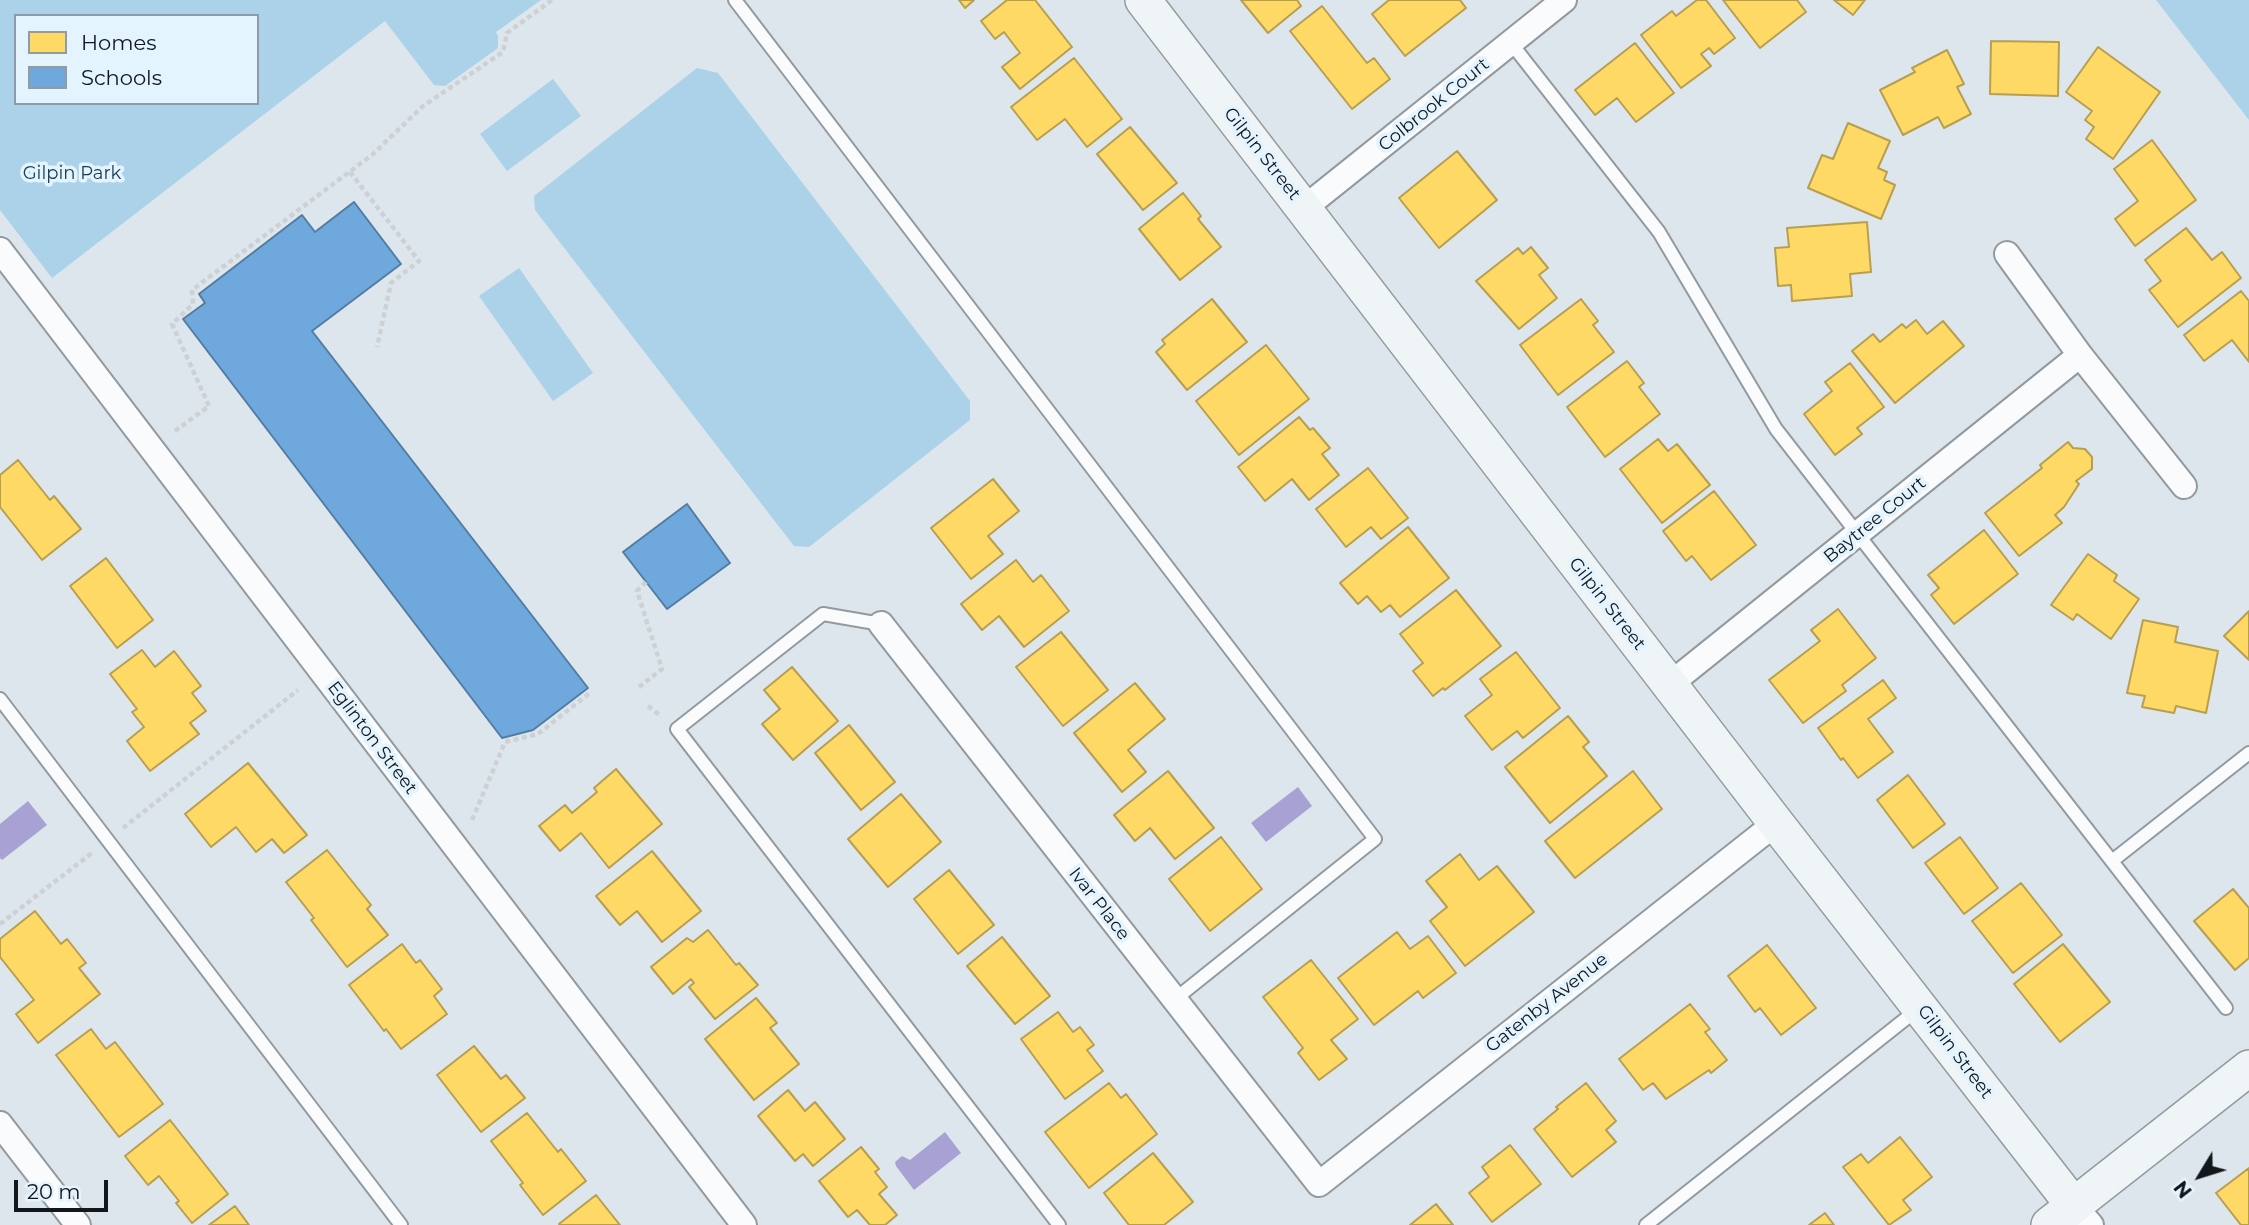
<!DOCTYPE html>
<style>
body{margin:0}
#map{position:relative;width:2249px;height:1225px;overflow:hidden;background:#dce6ec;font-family:Montserrat,sans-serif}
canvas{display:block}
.legend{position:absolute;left:14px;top:14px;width:245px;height:91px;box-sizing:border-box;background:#e3f4ff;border:2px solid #8f9ca3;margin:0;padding:9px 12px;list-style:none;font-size:21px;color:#11171a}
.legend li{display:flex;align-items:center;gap:14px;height:35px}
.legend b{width:35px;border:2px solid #8f9ca3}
.north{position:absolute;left:2165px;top:1141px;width:70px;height:70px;-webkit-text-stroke:5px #e3f4ff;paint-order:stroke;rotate:232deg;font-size:19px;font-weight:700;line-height:28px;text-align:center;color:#11171a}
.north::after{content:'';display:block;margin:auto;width:24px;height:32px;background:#11171a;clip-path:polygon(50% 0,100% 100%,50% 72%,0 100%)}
.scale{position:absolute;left:14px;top:1180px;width:94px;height:32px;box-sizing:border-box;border:4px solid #11171a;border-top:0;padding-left:9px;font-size:21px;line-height:24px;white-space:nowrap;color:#11171a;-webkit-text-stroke:5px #e3f4ff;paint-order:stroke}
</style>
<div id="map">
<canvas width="2249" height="1225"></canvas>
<ul class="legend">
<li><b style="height:19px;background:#ffd966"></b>Homes</li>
<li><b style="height:19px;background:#6fa8dc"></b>Schools</li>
</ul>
<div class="north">N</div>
<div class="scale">20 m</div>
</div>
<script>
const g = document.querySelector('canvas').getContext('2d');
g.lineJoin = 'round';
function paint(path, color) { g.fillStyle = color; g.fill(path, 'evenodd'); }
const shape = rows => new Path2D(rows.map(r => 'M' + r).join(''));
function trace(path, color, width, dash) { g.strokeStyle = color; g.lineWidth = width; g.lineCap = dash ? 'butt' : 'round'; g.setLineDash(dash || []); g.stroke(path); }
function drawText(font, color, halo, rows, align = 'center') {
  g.font = font + ' Montserrat,sans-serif'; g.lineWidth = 7; g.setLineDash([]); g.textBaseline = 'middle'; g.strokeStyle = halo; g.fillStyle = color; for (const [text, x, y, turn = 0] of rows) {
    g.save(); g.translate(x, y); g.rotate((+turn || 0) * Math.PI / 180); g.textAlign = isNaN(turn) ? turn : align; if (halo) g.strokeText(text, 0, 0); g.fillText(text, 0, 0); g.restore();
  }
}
paint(shape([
 [0,0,541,0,496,32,498,36,498,48,445,86,434,85,385,21,52,278,0,210],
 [16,16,257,16,257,103,16,103],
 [2156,0,2249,0,2249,120],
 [697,68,718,73,970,401,970,420,809,547,794,546,535,210,534,196],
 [553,79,581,116,507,171,480,134],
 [519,268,593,373,553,401,479,296]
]), '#abd2e8');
paint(shape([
 [1298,787,1312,806,1266,842,1251,823],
 [28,801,47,825,2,860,0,858,0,824],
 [945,1132,961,1153,914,1190,896,1166,895,1162,902,1156,910,1160]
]), '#a8a2d4');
const homes = shape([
 [959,0,974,0,965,8,959,0],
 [1007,0,1035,0,1072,47,1020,89,1002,67,1020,53,1004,32,995,39,981,21,1007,0],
 [1241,0,1297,0,1301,6,1268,33,1241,0],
 [1389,0,1460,0,1466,8,1405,56,1372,14,1389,0],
 [1697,0,1706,0,1735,38,1714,54,1709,48,1701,54,1711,66,1681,88,1641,35,1672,11,1676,16,1697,0],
 [1723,0,1797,0,1806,12,1760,48,1723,0],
 [1834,0,1865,0,1853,15,1834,0],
 [1322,6,1367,63,1374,58,1390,79,1352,109,1290,31,1322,6],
 [1991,41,2059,42,2058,96,1990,94,1991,41],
 [1635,43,1674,93,1636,122,1617,98,1595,115,1575,90,1635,43],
 [2098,47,2160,92,2113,159,2086,139,2094,127,2085,120,2092,111,2066,92,2098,47],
 [1947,50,1964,84,1957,87,1971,114,1944,128,1938,117,1903,135,1880,90,1915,72,1912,68,1947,50],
 [1074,58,1122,119,1087,147,1065,119,1037,140,1011,107,1074,58],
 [1848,123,1890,141,1878,168,1887,172,1884,180,1895,185,1881,219,1808,188,1822,155,1833,159,1848,123],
 [1130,127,1177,183,1143,210,1097,154,1130,127],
 [2152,140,2196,200,2135,246,2115,219,2138,201,2114,169,2152,140],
 [1457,151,1497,200,1439,248,1399,198,1457,151],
 [1183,193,1201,216,1198,219,1221,247,1180,280,1139,229,1183,193],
 [1867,222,1871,272,1850,274,1852,296,1792,301,1791,285,1778,286,1775,248,1789,247,1787,228,1867,222],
 [2186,228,2212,260,2222,252,2241,278,2178,327,2149,290,2161,281,2145,260,2186,228],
 [1531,247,1548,268,1539,275,1557,298,1519,329,1476,281,1518,248,1523,254,1531,247],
 [2241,291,2249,301,2249,362,2232,340,2204,361,2184,335,2241,291],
 [1212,299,1247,342,1187,390,1156,352,1165,344,1162,340,1212,299],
 [1581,299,1598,321,1593,325,1614,352,1558,395,1520,345,1581,299],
 [1916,320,1927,334,1943,321,1964,346,1895,403,1852,351,1873,334,1880,342,1902,324,1906,328,1916,320],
 [1266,345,1309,399,1239,455,1196,401,1266,345],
 [1627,361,1644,383,1639,387,1660,414,1605,457,1567,407,1627,361],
 [1850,363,1884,407,1857,428,1862,434,1835,455,1804,414,1832,391,1825,382,1850,363],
 [1299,417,1310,430,1313,428,1330,448,1322,454,1339,475,1309,500,1292,479,1265,501,1238,467,1299,417],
 [1658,439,1668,451,1677,444,1710,485,1662,523,1620,469,1658,439],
 [2068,442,2073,448,2085,449,2092,457,2092,469,2076,481,2079,484,2064,507,2055,515,2062,523,2019,556,1985,513,2042,468,2040,465,2068,442],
 [18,460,50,500,54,496,81,529,42,560,0,507,0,475,18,460],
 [1368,468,1408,518,1381,539,1371,527,1346,547,1316,509,1368,468],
 [993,479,1019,511,988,536,1003,554,971,579,931,528,993,479],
 [1714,491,1756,545,1711,580,1692,556,1686,561,1663,531,1714,491],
 [1408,527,1449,578,1400,617,1390,605,1381,612,1367,596,1358,604,1340,583,1408,527],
 [1984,530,2018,574,1954,624,1931,595,1939,588,1928,575,1984,530],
 [2088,554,2117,575,2114,581,2139,599,2111,639,2077,614,2073,620,2051,605,2088,554],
 [106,558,153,620,117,648,70,586,106,558],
 [1016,560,1033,582,1041,575,1069,611,1024,647,999,616,982,630,961,604,1016,560],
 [1456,590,1501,646,1445,690,1443,688,1433,696,1413,671,1423,663,1400,634,1456,590],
 [1838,609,1876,658,1842,685,1846,691,1803,723,1769,680,1820,641,1811,630,1838,609],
 [2249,611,2249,660,2224,636,2249,611],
 [2143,620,2178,627,2175,642,2218,651,2206,713,2176,706,2174,713,2142,707,2145,696,2127,693,2143,620],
 [1061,632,1108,690,1063,726,1016,667,1061,632],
 [142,650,155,667,174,651,201,686,192,693,206,711,190,723,199,734,150,771,127,741,144,727,132,712,137,709,110,674,142,650],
 [1516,652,1560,708,1523,738,1517,731,1492,750,1465,716,1492,695,1480,679,1516,652],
 [792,667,838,721,793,760,762,724,780,709,764,690,792,667],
 [1883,680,1896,698,1868,719,1893,752,1858,778,1843,758,1841,760,1818,728,1883,680],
 [1135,683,1165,719,1128,750,1146,772,1122,792,1074,733,1135,683],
 [1568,716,1589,742,1583,747,1607,776,1550,823,1505,767,1568,716],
 [849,725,895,782,861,810,815,753,849,725],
 [248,763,307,835,284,853,272,839,256,852,236,827,211,847,185,814,248,763],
 [616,769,662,824,609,868,581,833,560,851,539,826,565,805,572,813,597,792,594,788,616,769],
 [1168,771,1214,828,1175,859,1150,828,1135,841,1114,815,1168,771],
 [1633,771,1662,809,1575,878,1545,841,1633,771],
 [1908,775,1945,824,1913,848,1877,800,1908,775],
 [901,794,941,842,888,887,848,839,901,794],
 [1221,837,1262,889,1210,931,1169,879,1221,837],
 [1960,837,1998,888,1964,914,1925,863,1960,837],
 [327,850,371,905,367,909,388,935,347,967,311,920,314,918,286,882,327,850],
 [652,851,701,911,662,942,637,911,620,925,596,896,652,851],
 [1460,854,1479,880,1497,866,1534,912,1465,966,1430,921,1447,907,1426,881,1460,854],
 [949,870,994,925,958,954,914,899,949,870],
 [2021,883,2062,935,2013,973,1972,921,2021,883],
 [2233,889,2249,908,2249,958,2235,970,2194,921,2233,889],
 [35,911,61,944,67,939,86,963,79,968,100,994,38,1043,16,1014,34,1000,0,957,0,939,35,911],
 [708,930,736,965,739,963,758,985,715,1019,689,987,694,983,691,979,673,994,651,967,687,938,693,942,708,930],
 [1397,932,1410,949,1428,936,1456,973,1423,998,1418,991,1374,1025,1338,978,1397,932],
 [1002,937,1050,996,1015,1024,967,966,1002,937],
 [402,944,416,963,420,960,442,989,434,996,447,1014,401,1049,386,1029,384,1031,349,985,402,944],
 [2063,944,2110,1002,2060,1042,2014,984,2063,944],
 [1767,945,1816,1008,1781,1035,1760,1008,1755,1012,1728,976,1767,945],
 [1311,960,1358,1019,1331,1040,1347,1059,1319,1080,1298,1053,1303,1048,1263,997,1311,960],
 [756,998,777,1023,770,1028,799,1064,754,1100,705,1039,756,998],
 [1690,1004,1710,1029,1705,1032,1727,1060,1711,1073,1709,1070,1666,1099,1653,1083,1643,1090,1619,1059,1690,1004],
 [1058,1012,1073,1032,1080,1027,1094,1045,1087,1050,1103,1071,1065,1099,1021,1039,1058,1012],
 [91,1029,106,1049,115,1042,163,1104,119,1137,56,1055,91,1029],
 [474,1046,501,1079,506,1075,525,1098,481,1132,437,1075,474,1046],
 [1109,1083,1121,1098,1126,1094,1157,1134,1089,1188,1045,1132,1109,1083],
 [1586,1083,1616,1121,1606,1130,1616,1142,1572,1177,1534,1129,1558,1109,1556,1107,1586,1083],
 [788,1090,805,1111,815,1102,845,1139,813,1166,803,1154,795,1161,758,1116,788,1090],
 [527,1113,558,1152,561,1149,586,1181,543,1215,520,1185,523,1183,491,1141,527,1113],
 [170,1120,228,1194,192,1223,176,1203,179,1201,159,1176,148,1185,125,1156,170,1120],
 [1900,1137,1932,1177,1903,1200,1911,1210,1889,1225,1843,1167,1861,1154,1868,1163,1900,1137],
 [1510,1145,1541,1184,1492,1222,1469,1193,1489,1177,1482,1167,1510,1145],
 [861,1147,879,1169,875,1172,887,1187,879,1194,897,1215,885,1225,870,1225,857,1210,848,1217,819,1181,861,1147],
 [1153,1153,1193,1202,1164,1225,1129,1225,1104,1193,1153,1153],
 [2249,1168,2249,1225,2241,1225,2216,1193,2249,1168],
 [596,1195,620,1225,560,1225,559,1224,596,1195],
 [1436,1204,1453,1225,1410,1225,1436,1204],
 [235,1206,249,1225,209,1225,235,1206],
 [1825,1213,1834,1225,1809,1225,1825,1213]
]);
paint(homes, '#ffd966');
trace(homes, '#b89f4f', 2);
const schools = shape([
 [354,202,401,264,312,331,588,688,533,730,502,738,183,319,205,303,199,294,302,215,315,232,354,202],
 [687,504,730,563,667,609,623,552,687,504]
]);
paint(schools, '#6fa8dc');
trace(schools, '#537ca2', 2);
const lane = shape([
 [735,0,1375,839,1174,1000],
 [1511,43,1659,232,1776,429,2226,1008],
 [881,624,823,614,677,729,1059,1225],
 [0,699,401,1225],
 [2112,861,2249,753],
 [1646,1225,1918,1009]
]);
const street = shape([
 [1303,209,1564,0],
 [0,250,744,1225],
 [2007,254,2080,355],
 [881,624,1319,1184,1776,823],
 [1669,685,2080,355,2184,486],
 [0,1124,78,1225],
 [2074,1206,2091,1225]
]);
const secondary = shape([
 [1143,0,1776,823,2074,1206],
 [2049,1225,2249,1068]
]);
trace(lane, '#939a9e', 16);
trace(street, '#939a9e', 28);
trace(secondary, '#939a9e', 38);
trace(shape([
 [350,172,419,261,391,283,377,347],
 [175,431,209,406,172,324,193,304,192,290,372,155,423,106,503,52,507,33,552,0],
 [639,687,662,669,637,591,646,582],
 [648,706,661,716],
 [472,820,505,742,538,734,591,692],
 [123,828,298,690],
 [0,924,92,853]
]), '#ced1d2', 4.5, [5, 3.5]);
trace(lane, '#fafbfc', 12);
trace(street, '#fafbfc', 24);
trace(secondary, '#eff5f6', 35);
drawText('18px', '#11171a', '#e3f4ff', [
 ["Colbrook Court",1434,105,-39],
 ["Gilpin Street",1262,154,52],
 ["Baytree Court",1875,520,-39],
 ["Gilpin Street",1607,604,52],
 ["Eglinton Street",372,738,53],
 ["Ivar Place",1099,904,52],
 ["Gatenby Avenue",1547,1003,-38],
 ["Gilpin Street",1955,1052,53]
]);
drawText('18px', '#163b4d', '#e3f4ff', [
 ["Gilpin Park",72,174]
]);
</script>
